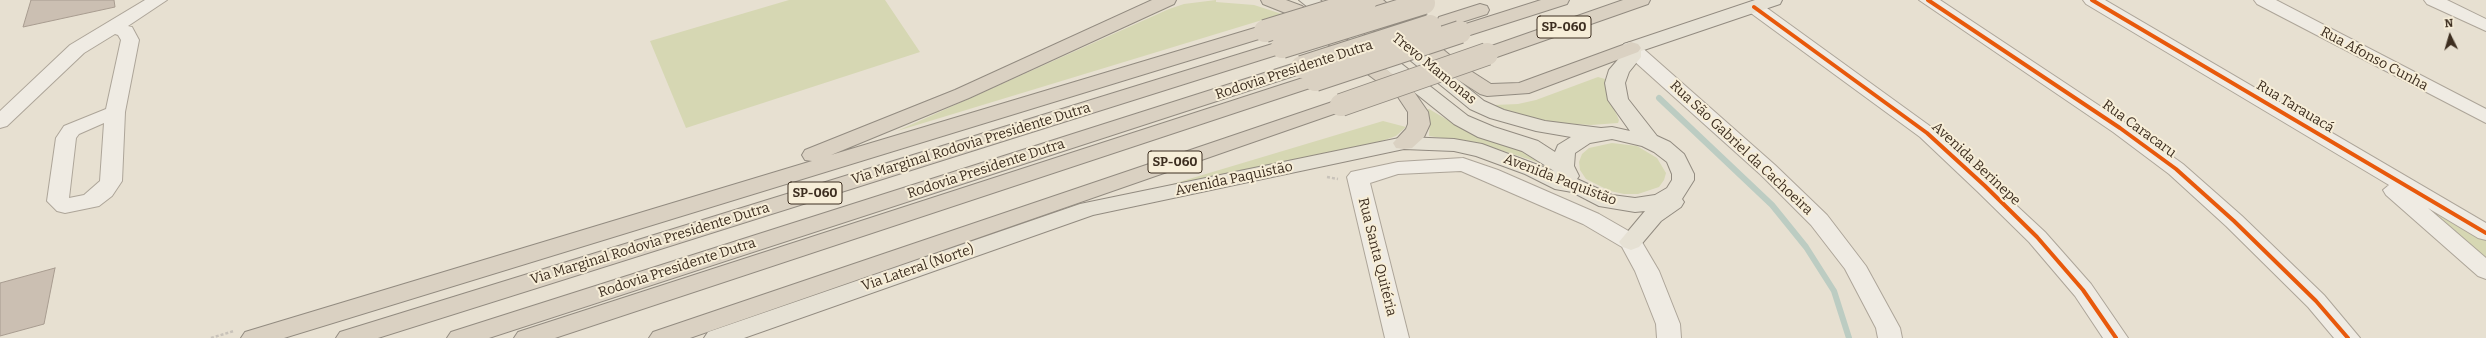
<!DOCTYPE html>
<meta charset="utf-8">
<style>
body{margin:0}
#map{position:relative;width:2486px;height:338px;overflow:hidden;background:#e7e0d1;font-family:Bitter,serif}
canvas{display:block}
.north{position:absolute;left:2430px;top:16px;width:40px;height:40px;-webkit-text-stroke:3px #f7eed8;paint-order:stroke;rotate:355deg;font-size:11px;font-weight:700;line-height:16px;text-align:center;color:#3d2e20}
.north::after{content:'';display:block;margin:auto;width:14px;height:18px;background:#3d2e20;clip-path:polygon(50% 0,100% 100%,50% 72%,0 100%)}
</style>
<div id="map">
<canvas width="2486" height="338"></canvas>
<div class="north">N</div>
</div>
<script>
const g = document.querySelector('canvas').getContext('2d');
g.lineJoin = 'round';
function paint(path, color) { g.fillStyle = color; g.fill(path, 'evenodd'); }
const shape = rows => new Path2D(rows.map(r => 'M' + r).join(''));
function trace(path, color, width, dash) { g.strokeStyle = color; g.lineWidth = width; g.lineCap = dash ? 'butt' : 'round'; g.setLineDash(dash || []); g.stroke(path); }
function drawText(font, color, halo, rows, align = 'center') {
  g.font = font + ' Bitter,serif'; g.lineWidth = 4; g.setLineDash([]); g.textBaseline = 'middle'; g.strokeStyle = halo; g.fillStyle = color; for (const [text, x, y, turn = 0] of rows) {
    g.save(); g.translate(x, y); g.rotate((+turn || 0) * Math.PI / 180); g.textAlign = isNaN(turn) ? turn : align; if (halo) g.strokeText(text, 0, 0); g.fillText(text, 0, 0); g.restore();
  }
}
paint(shape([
 [789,0,885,0,920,52,686,128,650,41],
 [1216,0,1216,2,1254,5,1282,14,897,131,1169,9,1184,4],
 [1598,77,1605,79,1607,93,1619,120,1618,123,1591,125,1547,122,1516,114,1494,105,1518,104,1536,100],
 [1429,109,1468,132,1521,151,1540,163,1482,144,1429,136,1430,120,1426,110],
 [1383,121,1406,127,1396,136,1379,142,1149,191],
 [1612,143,1637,146,1657,158,1666,173,1664,180,1659,187,1638,194,1624,194,1610,191,1586,179,1580,170,1579,162,1582,154,1589,148],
 [2430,212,2439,212,2486,238,2486,262]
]), '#d6d7b3');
trace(shape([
 [1659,98,1772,205,1806,247,1834,291,1849,338]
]), '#bcccc2', 6);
const building = shape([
 [31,0,114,0,115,7,23,27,31,0],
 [55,268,44,324,0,336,0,283,55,268]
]);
paint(building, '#cbbfb2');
trace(building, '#a89c90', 1);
const minor = shape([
 [145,0,167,0,128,26,132,27,139,40,125,112,122,181,112,196,99,206,65,213,57,211,47,201,56,138,64,126,106,109,121,40,118,35,115,34,84,53,7,126,0,128,0,111,70,45,145,0],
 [104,123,100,181,84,195,69,198,76,138,79,134,104,123],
 [1919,0,1940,0,2127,124,2183,164,2242,216,2324,295,2360,338,2334,338,2308,307,2226,226,2169,174,2113,132,1919,0],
 [2083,0,2105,0,2486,223,2486,240,2478,238,2428,208,2486,258,2486,279,2478,276,2386,195,2383,190,2389,185,2086,4,2083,0],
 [2254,0,2276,0,2486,109,2486,123,2257,4,2254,0],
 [2424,0,2447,0,2486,19,2486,31,2427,4,2424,0],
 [1754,2,1760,3,1934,129,2045,232,2091,284,2128,338,2103,338,2075,296,2029,242,1977,191,1920,137,1748,11,1745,7,1748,3,1754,2],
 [1631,42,1638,44,1775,165,1827,215,1866,266,1900,328,1902,338,1878,338,1876,328,1845,269,1811,225,1761,175,1624,52,1622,48,1624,44,1631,42],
 [1463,158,1498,170,1599,214,1639,237,1659,271,1680,324,1681,338,1657,338,1656,324,1635,271,1622,247,1583,224,1461,171,1398,174,1370,183,1409,338,1385,338,1347,177,1351,172,1398,162,1463,158]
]);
const major = shape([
 [1299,0,1320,0,1468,116,1494,127,1538,141,1555,152,1558,145,1571,137,1536,131,1490,118,1470,109,1351,12,1349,8,1351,4,1365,4,1484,101,1504,110,1545,121,1601,128,1612,127,1630,131,1608,100,1605,83,1609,70,1621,56,1621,48,1624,44,1755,0,1782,0,1780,4,1641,51,1641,57,1629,72,1625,83,1628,99,1657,136,1670,142,1684,154,1694,174,1694,180,1682,199,1684,202,1681,207,1661,221,1639,247,1631,250,1623,247,1619,242,1645,211,1635,212,1599,206,1572,192,1555,189,1525,174,1476,156,1454,151,1404,149,1093,215,744,338,704,338,708,332,1080,204,1404,137,1454,139,1482,144,1554,171,1522,151,1478,137,1454,124,1299,0],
 [1612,139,1642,146,1654,152,1667,162,1672,174,1672,180,1667,188,1655,195,1635,198,1612,195,1577,179,1579,176,1574,166,1575,153,1590,143,1612,139]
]);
const highway = shape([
 [1152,0,1176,0,1174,4,969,98,831,155,1258,27,1265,25,1272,27,1275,31,1272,35,284,338,241,338,245,332,812,161,805,160,802,155,805,150,955,90,1152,0],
 [1261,0,1286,0,1302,6,1412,89,1428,112,1430,124,1424,137,1412,148,1404,149,1396,148,1393,143,1406,129,1408,124,1408,112,1398,97,1288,14,1263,4,1261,0],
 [1363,0,1383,0,1463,66,1491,84,1519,83,1631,42,1638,44,1641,48,1638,52,1529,93,1487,96,1480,94,1449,74,1363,0],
 [1541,0,1569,0,1567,4,1467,36,1460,38,1453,36,1450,32,1453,28,1541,0],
 [1623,0,1650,0,1648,4,1494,58,1480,58,1477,54,1480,50,1623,0],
 [1480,4,1487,6,1489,10,1487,14,1446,27,1439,25,1437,21,1439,17,1480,4],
 [1282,41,1289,43,1292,47,1289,51,378,338,336,338,340,332,1282,41],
 [1302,61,1309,63,1312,67,1309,71,489,338,447,338,451,332,1302,61],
 [1315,74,1322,76,1325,80,1322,84,555,338,514,338,518,332,1315,74],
 [1341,99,1348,101,1351,105,1348,109,690,338,649,338,653,332,1341,99]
]);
trace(minor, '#ada599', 2);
trace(major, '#928b80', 2);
trace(highway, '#928b80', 2);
trace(shape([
 [1327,177,1338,179],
 [211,338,234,331]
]), '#c8c2b9', 2.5, [3, 2]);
paint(minor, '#efebe3');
paint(major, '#e6e1d4');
paint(highway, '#dad1c2');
const highwayBridge = shape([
 [1265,31,1366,0],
 [1282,47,1424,3],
 [1302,67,1430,26],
 [1315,80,1460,32],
 [1341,105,1487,54]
]);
trace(highwayBridge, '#928b80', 24, []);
trace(highwayBridge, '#dad1c2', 22);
trace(shape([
 [1928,0,2120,128,2176,169,2234,221,2316,301,2348,338],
 [2092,0,2486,233],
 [1754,7,1927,133,1985,186,2037,237,2083,290,2116,338]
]), '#e8590c', 4);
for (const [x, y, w] of [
 [1564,27,54],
 [1175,162,54],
 [815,193,54]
]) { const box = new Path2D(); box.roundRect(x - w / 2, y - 11, w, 22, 3); g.fillStyle = '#f7eed8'; g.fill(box); trace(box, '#3d2e20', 1); }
drawText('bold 13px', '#3d2e20', null, [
 ["SP-060",1564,27],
 ["SP-060",1175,162],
 ["SP-060",815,193]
]);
drawText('14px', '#3d2e20', '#f7eed8', [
 ["Rua Afonso Cunha",2374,59,28],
 ["Trevo Mamonas",1434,69,39],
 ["Rodovia Presidente Dutra",1294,70,-18],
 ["Rua Tarauacá",2295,107,31],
 ["Rua Caracaru",2139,129,36],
 ["Via Marginal Rodovia Presidente Dutra",971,144,-17],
 ["Rua São Gabriel da Cachoeira",1741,148,43],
 ["Avenida Berinepe",1976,164,43],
 ["Rodovia Presidente Dutra",986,169,-18],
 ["Avenida Paquistão",1234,179,-12],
 ["Avenida Paquistão",1560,180,21],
 ["Via Marginal Rodovia Presidente Dutra",650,244,-17],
 ["Rua Santa Quitéria",1377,257,76],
 ["Rodovia Presidente Dutra",677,268,-18],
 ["Via Lateral (Norte)",918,268,-19]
]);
</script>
